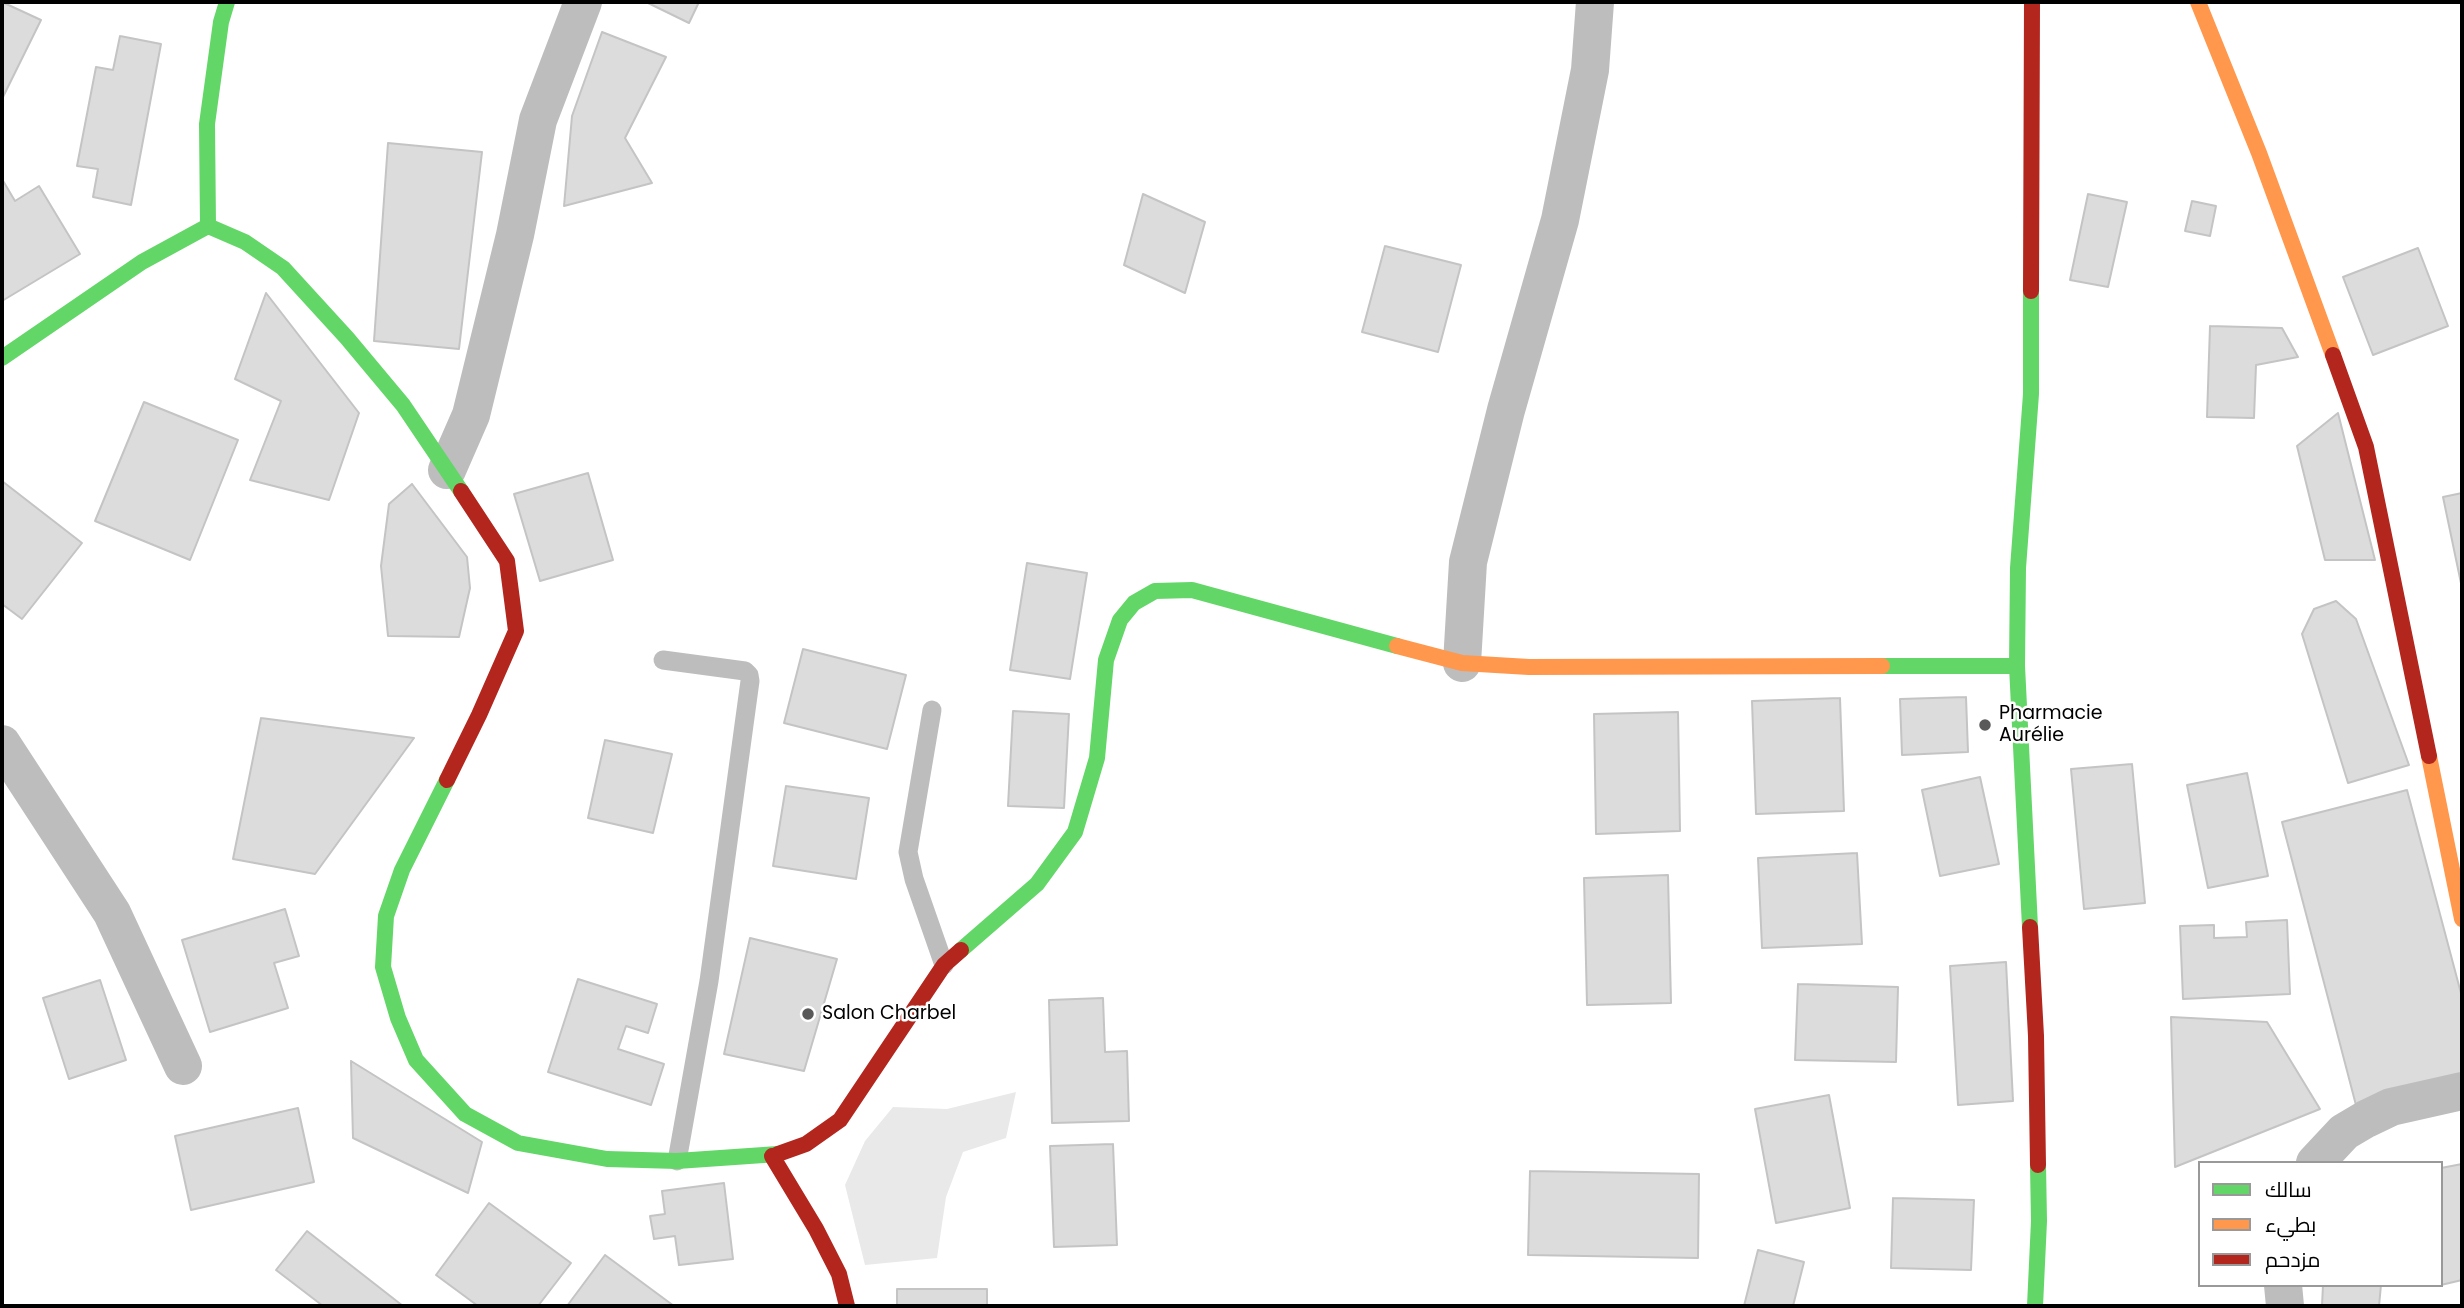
<!DOCTYPE html>
<meta charset="utf-8">
<style>
body{margin:0}
#map{position:relative;width:2464px;height:1308px;overflow:hidden;background:#fff;font-family:Poppins,Cairo,sans-serif}
canvas{display:block}
.frame{position:absolute;inset:0;border:4px solid #000;pointer-events:none}
.legend{position:absolute;left:2198px;top:1161px;width:245px;height:126px;box-sizing:border-box;background:#fff;border:2px solid #999;margin:0;padding:9px 12px;list-style:none;font-size:21px;color:#000}
.legend li{display:flex;align-items:center;gap:14px;height:35px}
.legend b{width:35px;border:2px solid #999}
</style>
<div id="map">
<canvas width="2464" height="1308"></canvas>
<div class="frame"></div>
<ul class="legend">
<li><b style="height:9px;background:#63d668"></b>سالك</li>
<li><b style="height:9px;background:#ff974d"></b>بطيء</li>
<li><b style="height:9px;background:#b3261e"></b>مزدحم</li>
</ul>
</div>
<script>
const g = document.querySelector('canvas').getContext('2d');
g.lineJoin = 'round';
function paint(path, color) { g.fillStyle = color; g.fill(path, 'evenodd'); }
const shape = rows => new Path2D(rows.map(r => 'M' + r).join(''));
function trace(path, color, width, dash) { g.strokeStyle = color; g.lineWidth = width; g.lineCap = dash ? 'butt' : 'round'; g.setLineDash(dash || []); g.stroke(path); }
function drawText(font, color, halo, rows, align = 'center') {
  g.font = font + ' Poppins,sans-serif'; g.lineWidth = 5; g.setLineDash([]); g.textBaseline = 'middle'; g.strokeStyle = halo; g.fillStyle = color; for (const [text, x, y, turn = 0] of rows) {
    g.save(); g.translate(x, y); g.rotate((+turn || 0) * Math.PI / 180); g.textAlign = isNaN(turn) ? turn : align; if (halo) g.strokeText(text, 0, 0); g.fillText(text, 0, 0); g.restore();
  }
}
paint(shape([
 [1016,1092,1006,1138,963,1152,946,1197,937,1258,865,1265,845,1185,865,1141,893,1107,947,1109]
]), '#e9e9e9');
const building = shape([
 [2,2,41,20,2,99,2,2],
 [646,2,699,2,689,23,646,2],
 [602,32,666,57,625,138,652,183,564,206,572,116,602,32],
 [120,36,161,44,131,205,93,197,98,169,77,166,96,67,113,70,120,36],
 [388,143,482,152,459,349,374,341,388,143],
 [2,179,15,201,39,186,80,254,2,301,2,179],
 [1143,194,1205,222,1185,293,1124,265,1143,194],
 [2088,194,2127,202,2108,287,2070,280,2088,194],
 [2192,201,2216,206,2210,236,2185,231,2192,201],
 [1385,246,1461,265,1438,352,1362,332,1385,246],
 [2418,248,2448,326,2373,355,2343,277,2418,248],
 [266,293,359,413,329,500,250,480,281,401,235,379,266,293],
 [2210,326,2282,328,2298,357,2256,365,2254,418,2207,417,2210,326],
 [144,402,238,440,190,560,95,521,144,402],
 [2338,413,2375,560,2325,560,2297,446,2338,413],
 [588,473,613,560,540,581,514,494,588,473],
 [2,481,82,543,22,619,2,604,2,481],
 [412,484,467,557,470,588,459,637,388,636,381,566,389,504,412,484],
 [2462,493,2462,588,2443,497,2462,493],
 [1027,563,1087,573,1070,679,1010,670,1027,563],
 [2336,601,2356,619,2409,765,2348,783,2302,634,2314,609,2336,601],
 [803,649,906,675,887,749,784,723,803,649],
 [1966,697,1968,752,1902,755,1900,699,1966,697],
 [1840,698,1844,811,1756,814,1752,701,1840,698],
 [1013,711,1069,714,1064,808,1008,806,1013,711],
 [1678,712,1680,831,1596,834,1594,714,1678,712],
 [261,718,414,738,315,874,233,859,261,718],
 [605,740,672,754,653,833,588,818,605,740],
 [2132,764,2145,903,2084,909,2071,769,2132,764],
 [2247,773,2268,876,2208,888,2187,785,2247,773],
 [1980,777,1999,864,1940,876,1922,790,1980,777],
 [786,786,869,798,856,879,773,866,786,786],
 [2407,790,2462,997,2462,1076,2357,1109,2282,822,2407,790],
 [1857,853,1862,944,1762,948,1758,858,1857,853],
 [1668,875,1671,1003,1587,1005,1584,878,1668,875],
 [285,909,299,956,274,963,288,1008,210,1032,182,940,285,909],
 [2287,920,2290,994,2183,999,2180,926,2214,925,2214,938,2247,937,2246,922,2287,920],
 [750,938,837,959,804,1071,724,1054,750,938],
 [2006,962,2013,1101,1958,1105,1950,966,2006,962],
 [578,979,657,1004,648,1033,626,1026,618,1049,664,1064,651,1105,548,1072,578,979],
 [100,980,126,1060,69,1079,43,998,100,980],
 [1798,984,1898,987,1896,1062,1795,1060,1798,984],
 [1103,998,1105,1052,1127,1051,1129,1121,1052,1123,1049,1000,1103,998],
 [2171,1017,2267,1022,2320,1109,2175,1167,2171,1017],
 [351,1061,482,1142,468,1193,353,1138,351,1061],
 [1829,1095,1850,1208,1776,1223,1755,1109,1829,1095],
 [298,1108,314,1182,191,1210,175,1136,298,1108],
 [1113,1144,1117,1245,1054,1247,1050,1146,1113,1144],
 [2462,1164,2462,1280,2441,1285,2441,1168,2462,1164],
 [1530,1171,1699,1174,1698,1258,1528,1255,1530,1171],
 [724,1183,733,1259,679,1265,675,1236,654,1239,650,1216,665,1214,662,1191,724,1183],
 [1893,1198,1974,1200,1971,1270,1891,1268,1893,1198],
 [489,1203,571,1263,538,1306,478,1306,436,1275,489,1203],
 [307,1231,403,1306,323,1306,276,1270,307,1231],
 [1758,1250,1804,1262,1793,1306,1744,1306,1758,1250],
 [605,1255,674,1306,567,1306,605,1255],
 [2323,1285,2381,1285,2379,1306,2322,1306,2323,1285],
 [897,1289,987,1289,987,1306,897,1306,897,1289]
]);
paint(building, '#dcdcdc');
trace(building, '#c4c4c4', 2);
trace(shape([
 [663,660,745,671,749,675,750,681,709,981,677,1161],
 [932,710,908,852,914,879,944,965]
]), '#bdbdbd', 19);
trace(shape([
 [447,470,471,415,515,235,538,120,583,2],
 [1462,663,1468,562,1506,410,1560,220,1590,70,1595,2],
 [2,744,112,913,183,1066],
 [2315,1163,2344,1132,2366,1119,2391,1107,2462,1091],
 [2283,1285,2285,1306]
]), '#bdbdbd', 38);
trace(shape([
 [208,226,207,124,221,22,227,2],
 [2,358,142,262,208,226,245,242,283,268,347,338,403,405,461,491],
 [1882,666,2017,666],
 [447,780,402,870,386,916,383,967,398,1018,416,1060,465,1114,518,1143,607,1159,677,1161,778,1154],
 [2030,927,2017,666,2018,568,2031,394,2031,291],
 [961,950,1037,884,1075,832,1097,758,1106,660,1120,620,1134,603,1155,591,1192,590,1397,646],
 [2035,1306,2039,1221,2038,1165]
]), '#63d668', 16);
trace(shape([
 [2198,2,2259,153,2333,355],
 [1397,646,1462,663,1529,667,1882,666],
 [2429,756,2462,919]
]), '#ff974d', 16);
trace(shape([
 [2031,291,2032,2],
 [2333,355,2366,447,2429,756],
 [447,780,479,715,516,631,507,561,461,491],
 [2030,927,2036,1036,2038,1165],
 [778,1154,806,1144,840,1120,944,965,961,950],
 [772,1156,816,1229,839,1274,847,1306]
]), '#b3261e', 16);
for (const [x, y, r, color] of [
 [1985,725,7,"#595959"],
 [808,1014,7,"#595959"]
]) { const dot = new Path2D(); dot.arc(x, y, r, 0, 2 * Math.PI); g.fillStyle = color; g.fill(dot); trace(dot, '#fff', 2.5); }
drawText('19px', '#000', '#fff', [
 ["Pharmacie",1999,714],
 ["Aurélie",1999,736],
 ["Salon Charbel",822,1014]
], 'left');
</script>
